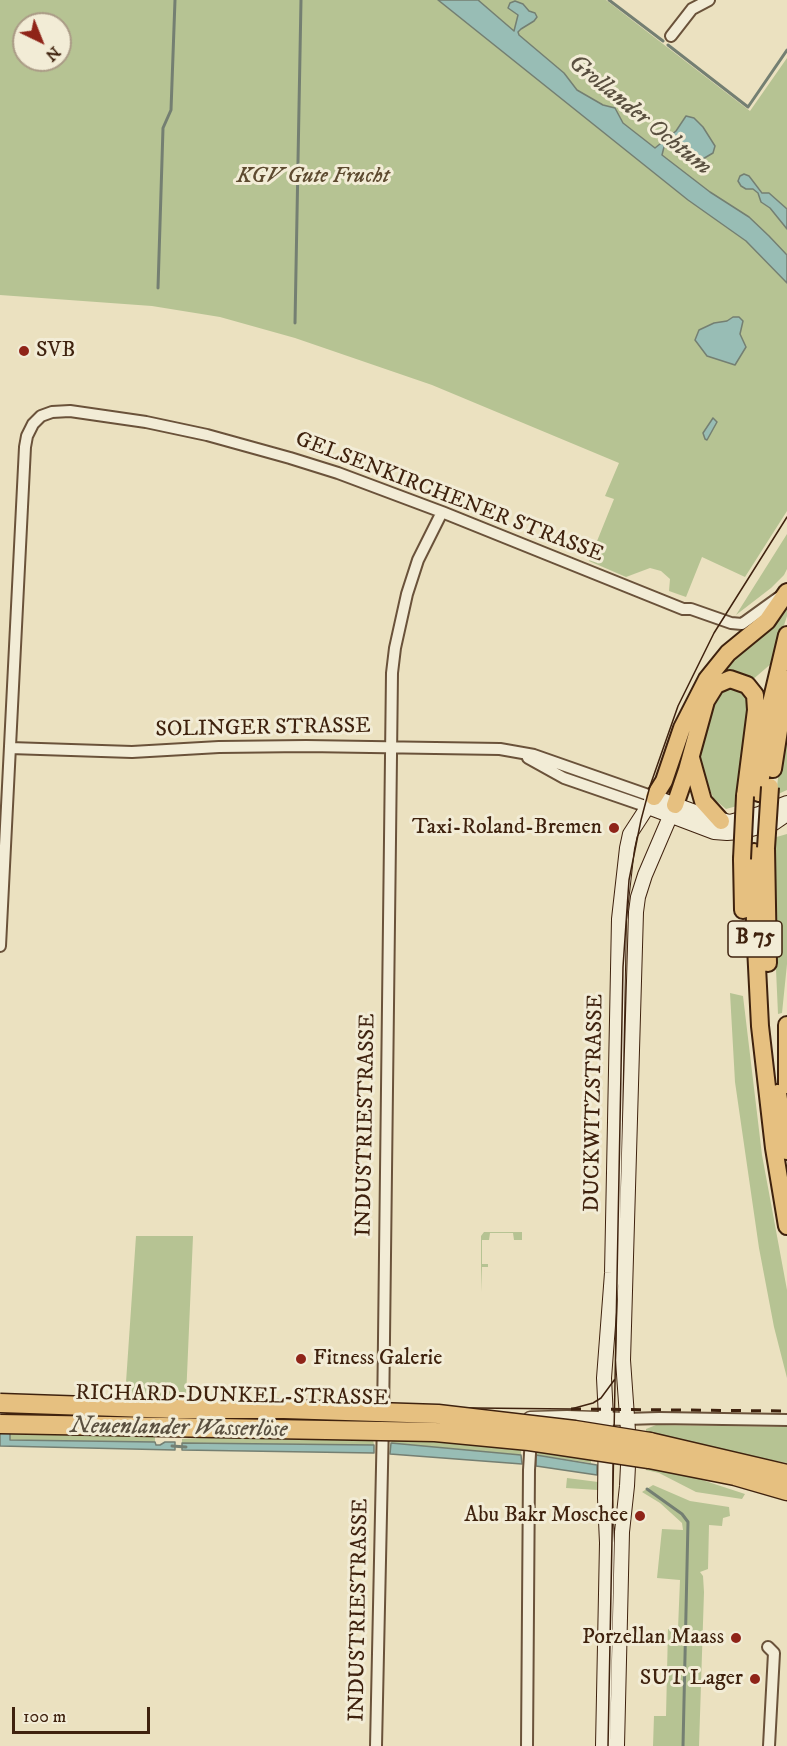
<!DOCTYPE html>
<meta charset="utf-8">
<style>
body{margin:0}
#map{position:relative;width:787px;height:1746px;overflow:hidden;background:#ebe1c0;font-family:"IM FELL DW Pica",serif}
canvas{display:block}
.north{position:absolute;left:12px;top:12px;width:60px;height:60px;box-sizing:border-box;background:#f2ecd6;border:2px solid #aa9b86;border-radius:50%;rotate:137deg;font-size:16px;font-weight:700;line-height:24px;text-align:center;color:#3f220e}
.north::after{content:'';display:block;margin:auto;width:21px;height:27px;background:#8f2418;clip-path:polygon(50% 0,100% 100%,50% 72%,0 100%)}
.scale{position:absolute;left:12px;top:1707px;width:138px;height:27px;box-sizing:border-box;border:3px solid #3f220e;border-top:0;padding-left:8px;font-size:18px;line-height:21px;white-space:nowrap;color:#3f220e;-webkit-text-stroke:4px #f2ecd6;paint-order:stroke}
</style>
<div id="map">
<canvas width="787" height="1746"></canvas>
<div class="north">N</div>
<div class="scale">100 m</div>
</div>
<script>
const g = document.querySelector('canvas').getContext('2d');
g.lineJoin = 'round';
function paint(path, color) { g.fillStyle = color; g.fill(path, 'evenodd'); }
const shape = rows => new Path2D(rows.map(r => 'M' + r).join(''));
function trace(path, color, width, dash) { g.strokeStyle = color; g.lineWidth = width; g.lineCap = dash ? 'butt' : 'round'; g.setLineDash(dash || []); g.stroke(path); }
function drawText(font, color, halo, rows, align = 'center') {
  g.font = font + ' "IM FELL DW Pica",serif'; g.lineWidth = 6; g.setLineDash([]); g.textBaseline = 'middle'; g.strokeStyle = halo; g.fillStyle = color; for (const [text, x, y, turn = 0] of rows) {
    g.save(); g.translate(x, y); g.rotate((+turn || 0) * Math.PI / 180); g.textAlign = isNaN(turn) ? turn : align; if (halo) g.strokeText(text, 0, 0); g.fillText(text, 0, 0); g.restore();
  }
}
paint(shape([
 [0,0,438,0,489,39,688,200,746,241,787,283,787,511,745,577,702,557,686,597,669,591,670,579,661,571,650,568,626,577,589,561,614,499,605,496,619,463,432,385,295,338,220,317,152,306,0,295],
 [24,24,60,24,60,60,24,60],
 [733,317,740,334,714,323,727,321],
 [478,0,606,0,750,111,787,58,787,209,769,193,763,193,749,176,746,189,753,189,758,193,761,202,770,208,787,229,787,255,749,217,710,192,662,155,665,143,675,140,679,142,679,150,687,159,695,163,715,146,703,127,683,120,676,131,655,148,623,123,615,108,603,105,577,90,564,73,519,35,518,32,529,23,529,11,523,4,515,1,510,3,518,15,514,31],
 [787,534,787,569,784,575,771,588,736,615],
 [787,602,787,616,772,663,751,681,729,674,689,742,718,671],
 [732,689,743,693,749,701,737,806,726,809,714,799,708,786,705,783,697,761,712,708,719,693],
 [787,715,787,790,776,795,783,737],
 [787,834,787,964,782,1013,778,1014,773,902,773,838],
 [730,993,743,996,762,1155,787,1290,787,1378,774,1327,759,1248,735,1082],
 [484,1232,522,1232,522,1240,514,1240,513,1233,490,1233,489,1240,482,1240,482,1264,488,1264,488,1267,482,1267,481,1292,481,1236],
 [136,1236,193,1236,186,1398,125,1397],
 [656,1425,787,1427,787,1463,725,1451,646,1432,646,1429],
 [10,1431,155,1434,155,1442,9,1440],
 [216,1437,373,1439,374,1445,182,1443,182,1439],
 [393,1438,515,1448,521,1450,521,1455,391,1443],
 [539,1451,591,1458,591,1463,536,1455,536,1452],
 [646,1467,693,1477,745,1494,742,1499,696,1492,659,1473,646,1470],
 [567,1478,598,1482,598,1490,566,1488],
 [653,1485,690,1501,729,1507,730,1516,723,1518,722,1526,709,1525,708,1569,700,1572,703,1576,704,1592,699,1746,653,1746,654,1716,666,1716,668,1629,678,1629,680,1580,657,1578,662,1529,683,1530,682,1523,660,1503,642,1492]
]), '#b6c393');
const water = shape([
 [438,0,478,0,514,31,518,15,508,8,510,3,515,1,523,4,529,11,535,13,537,17,534,21,521,29,518,32,519,35,564,73,577,90,603,105,615,108,623,123,655,148,676,131,686,116,694,118,703,127,715,146,713,153,696,163,687,159,679,150,679,142,675,140,665,143,662,155,710,192,749,217,769,236,787,255,787,283,746,241,688,200,438,0],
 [744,174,749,176,762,193,769,193,787,209,787,229,770,208,761,202,758,193,753,189,746,189,741,186,738,181,740,176,744,174],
 [733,317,739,317,743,321,740,334,746,347,735,365,707,356,695,340,699,330,714,323,727,321,733,317],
 [713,418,717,422,707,440,705,439,703,433,713,418],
 [0,1425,10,1425,10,1440,155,1442,156,1445,160,1445,165,1442,175,1442,175,1450,0,1446,0,1425],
 [182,1443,374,1445,374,1453,182,1450,182,1443],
 [391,1443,521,1455,522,1464,390,1454,391,1443],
 [536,1455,597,1465,597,1475,536,1466,536,1455]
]);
paint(water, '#98bdb5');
trace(water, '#747f72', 1.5);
trace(shape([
 [609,0,663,41],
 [668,45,748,107,787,50],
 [158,288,163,128,171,110,175,0],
 [295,323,301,0],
 [172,1446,186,1447],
 [647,1489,682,1514,688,1522,683,1746]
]), '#747f72', 3);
const minor = shape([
 [671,36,692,9,709,0],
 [10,748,132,752,219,747,306,746,500,749,534,755,654,797],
 [528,758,564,778,648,807],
 [0,946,25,447,27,436,33,424,41,416,52,412,70,411,146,422,207,435,290,458,338,473,442,512,683,609,691,609,731,623,742,624,778,598],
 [626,1419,659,1418,787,1420],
 [768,1647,774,1653,769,1746],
 [376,1746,383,1421,392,673,395,648,407,594,418,560,442,512],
 [527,1746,529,1470,531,1437]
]);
const tertiary = shape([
 [0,1413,143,1417],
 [211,1418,449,1424],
 [530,1418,567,1417,626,1419]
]);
const secondary = shape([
 [648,807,714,832,727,833,740,832,774,823,787,814],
 [603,1746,607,1543,605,1498,606,1418,604,1378,612,1273,619,919,627,848,630,834,654,797,709,817,730,822,759,814,787,803],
 [617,1746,622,1532,627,1486,629,1445,623,1360,636,912,638,897,645,875,675,805]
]);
const trunk = shape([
 [691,758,703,801,721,821],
 [773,769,787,679],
 [759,793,770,707,787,635],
 [654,797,664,781,682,728,707,679,728,653,767,621,787,592],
 [675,805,687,770,706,701,716,685,730,679,747,685,755,695,756,710,745,796],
 [766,848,768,963],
 [754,852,755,927,760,1026,774,1148,787,1226],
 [742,859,743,910],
 [787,1025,787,1085],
 [778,1093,787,1151]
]);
const motorway = shape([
 [650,1442,787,1474],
 [649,1459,735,1476,787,1491]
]);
trace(minor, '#6a523a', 14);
trace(tertiary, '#6a523a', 15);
trace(secondary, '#3f220e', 16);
trace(trunk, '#3f220e', 20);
trace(motorway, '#3f220e', 21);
trace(minor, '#f2ecd6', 10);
trace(tertiary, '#f2ecd6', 12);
trace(secondary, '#f2ecd6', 14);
trace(trunk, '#e6c080', 16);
trace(motorway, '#e6c080', 18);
trace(shape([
 [0,1403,571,1409,593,1403,601,1398,615,1379],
 [608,1746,623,967,629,880,641,820,650,786,678,706,714,633,787,517]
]), '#3f220e', 1.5);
trace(shape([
 [571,1409,787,1411]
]), '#3f220e', 3, [10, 10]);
const trunkBridge = shape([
 [766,848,770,787],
 [742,859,745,796]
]);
const motorwayBridge = shape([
 [0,1403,176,1409,284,1409,438,1414,575,1430,650,1442],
 [0,1424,435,1432,529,1441,649,1459]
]);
trace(trunkBridge, '#3f220e', 20, []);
trace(motorwayBridge, '#3f220e', 21, []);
trace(trunkBridge, '#e6c080', 16);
trace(motorwayBridge, '#e6c080', 18);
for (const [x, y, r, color] of [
 [24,351,6,"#8f2418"],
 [614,828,6,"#8f2418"],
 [301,1359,6,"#8f2418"],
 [640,1516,6,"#8f2418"],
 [736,1638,6,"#8f2418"],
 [755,1679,6,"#8f2418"]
]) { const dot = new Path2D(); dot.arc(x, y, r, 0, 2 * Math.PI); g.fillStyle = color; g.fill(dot); trace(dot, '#f2ecd6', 2); }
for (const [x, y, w] of [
 [755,939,54]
]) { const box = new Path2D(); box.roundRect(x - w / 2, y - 18, w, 36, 4.5); g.fillStyle = '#f2ecd6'; g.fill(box); trace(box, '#3f220e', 1.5); }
drawText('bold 21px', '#3f220e', null, [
 ["B 75",755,939]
]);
drawText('italic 22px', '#5d4a2f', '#f2ecd6', [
 ["KGV Gute Frucht",313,177]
]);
drawText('22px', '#3f220e', '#f2ecd6', [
 ["SVB",36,351,"left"],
 ["Taxi-Roland-Bremen",602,828],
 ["Fitness Galerie",313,1359,"left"],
 ["Abu Bakr Moschee",628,1516],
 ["Porzellan Maass",724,1638],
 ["SUT Lager",743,1679]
], 'right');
drawText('22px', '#3f220e', '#f2ecd6', [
 ["GELSENKIRCHENER STRASSE",449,498,21],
 ["SOLINGER STRASSE",263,729,-1],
 ["DUCKWITZSTRASSE",595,1103,-89],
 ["INDUSTRIESTRASSE",367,1125,-89],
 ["RICHARD-DUNKEL-STRASSE",232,1397,1],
 ["INDUSTRIESTRASSE",360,1610,-89]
]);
drawText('italic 24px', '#5a5040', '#f2ecd6', [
 ["Grollander Ochtum",639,116,39],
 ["Neuenlander Wasserlöse",179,1429,1]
]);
</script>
